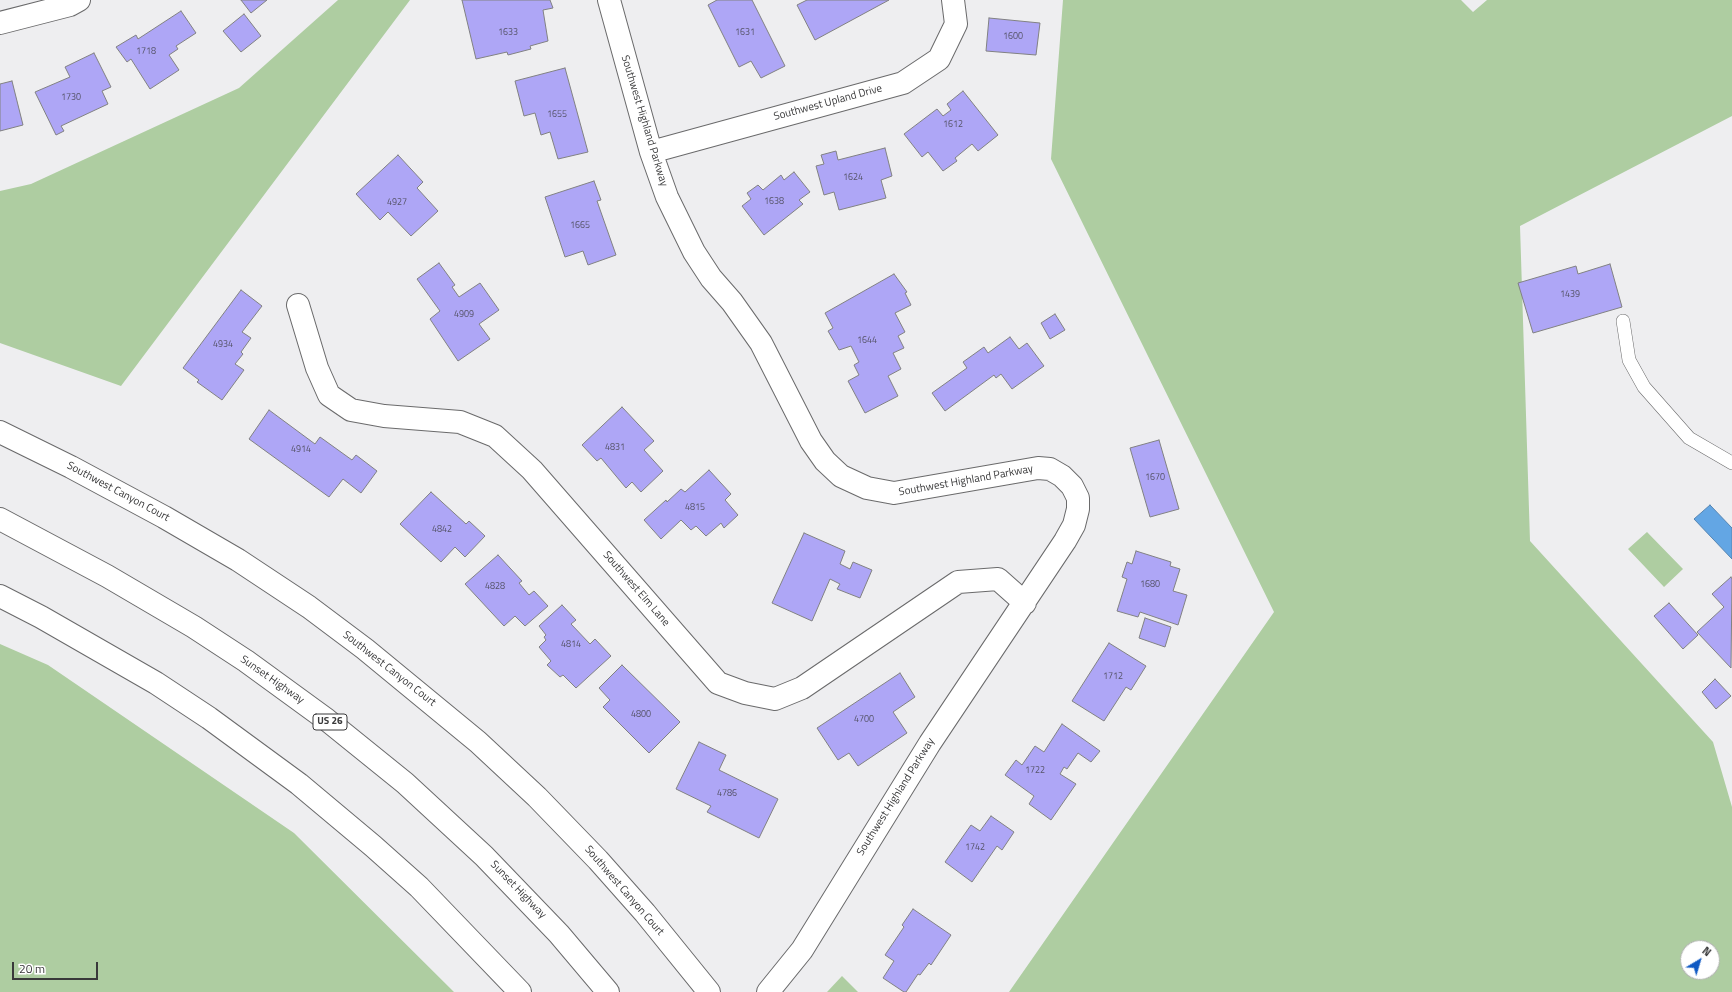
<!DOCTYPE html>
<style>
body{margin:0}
#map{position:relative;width:1732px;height:992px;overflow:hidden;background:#eeeef0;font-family:"Titillium Web",sans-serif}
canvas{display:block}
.north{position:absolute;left:1680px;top:940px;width:40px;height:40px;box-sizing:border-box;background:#fff;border:1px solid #b0b0b0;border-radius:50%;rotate:38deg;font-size:11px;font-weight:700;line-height:16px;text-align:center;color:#39393a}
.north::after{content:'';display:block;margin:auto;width:14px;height:18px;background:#0f59c3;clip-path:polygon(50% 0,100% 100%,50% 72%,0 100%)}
.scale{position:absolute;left:12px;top:962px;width:86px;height:18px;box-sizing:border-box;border:2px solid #39393a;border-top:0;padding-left:5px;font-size:12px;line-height:14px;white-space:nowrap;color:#39393a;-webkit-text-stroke:3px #fff;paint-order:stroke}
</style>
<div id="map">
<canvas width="1732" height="992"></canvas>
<div class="north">N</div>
<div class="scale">20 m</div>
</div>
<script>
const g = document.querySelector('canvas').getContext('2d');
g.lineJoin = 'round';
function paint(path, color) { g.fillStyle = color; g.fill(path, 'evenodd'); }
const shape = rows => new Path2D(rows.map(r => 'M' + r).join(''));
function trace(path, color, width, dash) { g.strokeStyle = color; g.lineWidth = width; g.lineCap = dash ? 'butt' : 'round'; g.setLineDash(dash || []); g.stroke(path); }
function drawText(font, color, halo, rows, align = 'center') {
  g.font = font + ' "Titillium Web",sans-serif'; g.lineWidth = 4; g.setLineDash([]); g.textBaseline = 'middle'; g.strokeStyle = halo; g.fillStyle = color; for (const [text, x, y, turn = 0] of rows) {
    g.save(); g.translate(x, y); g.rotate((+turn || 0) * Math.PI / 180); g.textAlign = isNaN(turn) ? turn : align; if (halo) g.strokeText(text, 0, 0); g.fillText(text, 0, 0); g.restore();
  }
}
paint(shape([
 [338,0,410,0,121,386,0,343,0,191,31,184,239,88],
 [1063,0,1461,0,1473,12,1487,0,1732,0,1732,116,1520,226,1530,541,1713,742,1732,807,1732,992,1009,992,1274,612,1051,159],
 [1688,948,1712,948,1712,972,1688,972],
 [1647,532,1683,569,1664,587,1628,549],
 [0,644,48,665,294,833,454,992,0,992],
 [842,976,858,992,827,992]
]), '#aecda1');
const water = shape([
 [1710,505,1732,528,1732,559,1694,519,1710,505]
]);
paint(water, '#63a6e4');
trace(water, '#5685b1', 1);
const building = shape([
 [241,0,267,0,251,13,241,0],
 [462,0,550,0,553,8,543,10,548,41,530,46,531,49,508,55,507,52,476,59,462,0],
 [717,0,752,0,785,66,761,78,751,61,739,67,708,5,717,0],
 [807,0,889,0,815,40,797,5,807,0],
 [181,11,196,33,176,46,178,49,169,55,179,70,150,89,131,59,127,62,116,47,136,35,138,39,181,11],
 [244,14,261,36,241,52,223,31,244,14],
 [989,18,1040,23,1036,55,986,51,989,18],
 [94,53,111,87,102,91,108,104,61,126,64,131,56,135,35,92,70,77,65,67,94,53],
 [565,68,588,152,558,159,550,132,541,135,535,113,524,116,515,81,565,68],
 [12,81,23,125,0,131,0,84,12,81],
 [963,91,998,135,978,151,972,144,955,158,957,161,943,171,928,152,922,157,904,134,937,109,943,116,951,110,947,104,963,91],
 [885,148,892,176,881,180,886,198,839,210,834,192,824,195,816,166,824,164,821,155,836,151,838,160,885,148],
 [398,155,423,182,417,188,438,211,411,236,388,212,380,220,356,194,398,155],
 [794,172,810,192,799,200,803,204,764,235,742,206,751,199,747,193,758,185,763,190,781,175,784,180,794,172],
 [594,181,601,200,597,201,616,255,588,265,583,251,565,257,545,197,594,181],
 [439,263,455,285,452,287,459,297,480,283,499,310,479,324,490,339,458,361,430,319,440,311,417,279,439,263],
 [1610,264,1622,307,1533,333,1518,283,1576,266,1578,274,1610,264],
 [894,274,907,292,905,293,911,305,895,313,905,332,898,336,904,348,893,353,901,369,888,376,898,396,865,413,848,381,859,375,854,365,859,362,851,346,839,350,828,331,833,328,825,313,894,274],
 [241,290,262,306,242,332,251,338,241,352,243,354,235,364,244,370,222,400,197,382,199,380,183,368,241,290],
 [1055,314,1065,330,1050,339,1041,323,1055,314],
 [1010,337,1019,349,1027,343,1044,366,1012,389,1001,374,996,378,994,375,945,411,932,393,967,368,963,362,984,347,988,353,1010,337],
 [622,407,654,441,644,450,663,471,641,492,632,482,626,488,601,458,597,461,582,445,622,407],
 [269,410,315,444,320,437,352,460,356,455,377,471,361,493,343,479,329,497,249,439,269,410],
 [1159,440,1179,509,1150,517,1130,448,1159,440],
 [709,470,731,494,725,500,738,515,724,528,721,523,706,536,696,526,691,530,681,520,661,539,644,520,666,500,667,502,681,489,685,492,709,470],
 [431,492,466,524,469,521,485,536,465,557,455,547,441,562,400,524,431,492],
 [804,533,845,551,840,564,850,569,853,562,872,570,860,598,837,589,840,584,830,579,812,621,772,603,804,533],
 [1136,551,1171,562,1170,566,1180,569,1173,591,1187,595,1178,625,1140,612,1138,617,1117,611,1127,579,1122,577,1127,562,1132,564,1136,551],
 [498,555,522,581,519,583,529,595,534,591,548,606,525,626,515,616,504,626,465,584,498,555],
 [1731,577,1732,579,1731,668,1697,632,1724,607,1712,594,1731,577],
 [1669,603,1698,635,1683,649,1654,616,1669,603],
 [562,605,576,620,571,624,590,644,595,639,611,656,576,688,563,675,560,677,547,665,551,661,539,647,546,640,544,637,546,635,539,626,562,605],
 [1145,618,1171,627,1165,647,1139,638,1145,618],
 [1109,643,1146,666,1131,690,1126,687,1104,721,1072,701,1109,643],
 [622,665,680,722,649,753,603,707,610,700,599,688,622,665],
 [900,673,915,697,893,712,907,733,858,766,849,753,838,760,817,728,900,673],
 [1715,679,1731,696,1716,709,1702,692,1715,679],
 [1062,724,1100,751,1091,762,1078,753,1067,769,1064,767,1060,774,1076,784,1051,820,1029,804,1034,796,1005,775,1016,760,1022,765,1035,746,1044,752,1062,724],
 [699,742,726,755,719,770,778,799,759,838,707,812,711,806,676,789,699,742],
 [991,816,1014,832,1002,850,997,846,972,882,945,862,971,825,980,831,991,816],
 [913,909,951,935,931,965,929,963,920,975,918,974,906,992,904,992,883,978,894,961,885,955,904,927,902,925,913,909]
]);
paint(building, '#aea6f6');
trace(building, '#818182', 1);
const lane = shape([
 [1623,321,1629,360,1644,387,1689,438,1732,463]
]);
const street = shape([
 [609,0,651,152,667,197,694,252,711,278,732,302,761,343,811,441,825,461,841,476,867,488,894,493,1038,468,1050,469,1062,476,1072,486,1078,498,1078,509,1074,525,1065,541,930,743,802,950,768,992],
 [0,23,70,5,79,0],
 [651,152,903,83,939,59,956,24,953,0],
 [298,305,317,368,329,395,351,410,384,416,460,422,495,436,532,470,718,683,745,693,775,699,802,688,958,582,998,579,1025,603]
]);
const secondary = shape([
 [0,432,71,467,164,517,238,560,309,607,365,649,478,742,537,797,598,860,645,913,709,992]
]);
const highway = shape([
 [0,519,107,576,194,627,246,661,327,720,405,783,484,856,559,934,608,992],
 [0,596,41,617,156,683,209,718,299,784,373,846,419,887,520,992]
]);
trace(lane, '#6a6a6b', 14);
trace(street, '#6a6a6b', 24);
trace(secondary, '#6a6a6b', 24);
trace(highway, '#6a6a6b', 24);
trace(lane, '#fff', 13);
trace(street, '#fff', 22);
trace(secondary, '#fff', 22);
trace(highway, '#fff', 22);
drawText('9px', '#565469', null, [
 ["1633",508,33],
 ["1631",745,33],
 ["1600",1013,37],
 ["1718",146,52],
 ["1730",71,98],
 ["1655",557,115],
 ["1612",953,125],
 ["1624",853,178],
 ["1638",774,202],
 ["4927",397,203],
 ["1665",580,226],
 ["1439",1570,295],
 ["4909",464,315],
 ["1644",867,341],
 ["4934",223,345],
 ["4831",615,448],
 ["4914",301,450],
 ["1670",1155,478],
 ["4815",695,508],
 ["4842",442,530],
 ["1680",1150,585],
 ["4828",495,587],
 ["4814",571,645],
 ["1712",1113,677],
 ["4800",641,715],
 ["4700",864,720],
 ["1722",1035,771],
 ["4786",727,794],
 ["1742",975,848]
]);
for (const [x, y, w] of [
 [330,722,34]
]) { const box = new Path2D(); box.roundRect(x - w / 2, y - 8, w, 16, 3); g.fillStyle = '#fff'; g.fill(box); trace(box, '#39393a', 1); }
drawText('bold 10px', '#39393a', null, [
 ["US 26",330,722]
]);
drawText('11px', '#39393a', '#fff', [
 ["Southwest Upland Drive",828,103,-15],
 ["Southwest Highland Parkway",644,121,73],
 ["Southwest Highland Parkway",966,481,-10],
 ["Southwest Canyon Court",118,492,28],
 ["Southwest Elm Lane",636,589,49],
 ["Southwest Canyon Court",389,669,38],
 ["Sunset Highway",272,680,35],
 ["Southwest Highland Parkway",896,797,-58],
 ["Sunset Highway",518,890,46],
 ["Southwest Canyon Court",624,891,49]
]);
</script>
